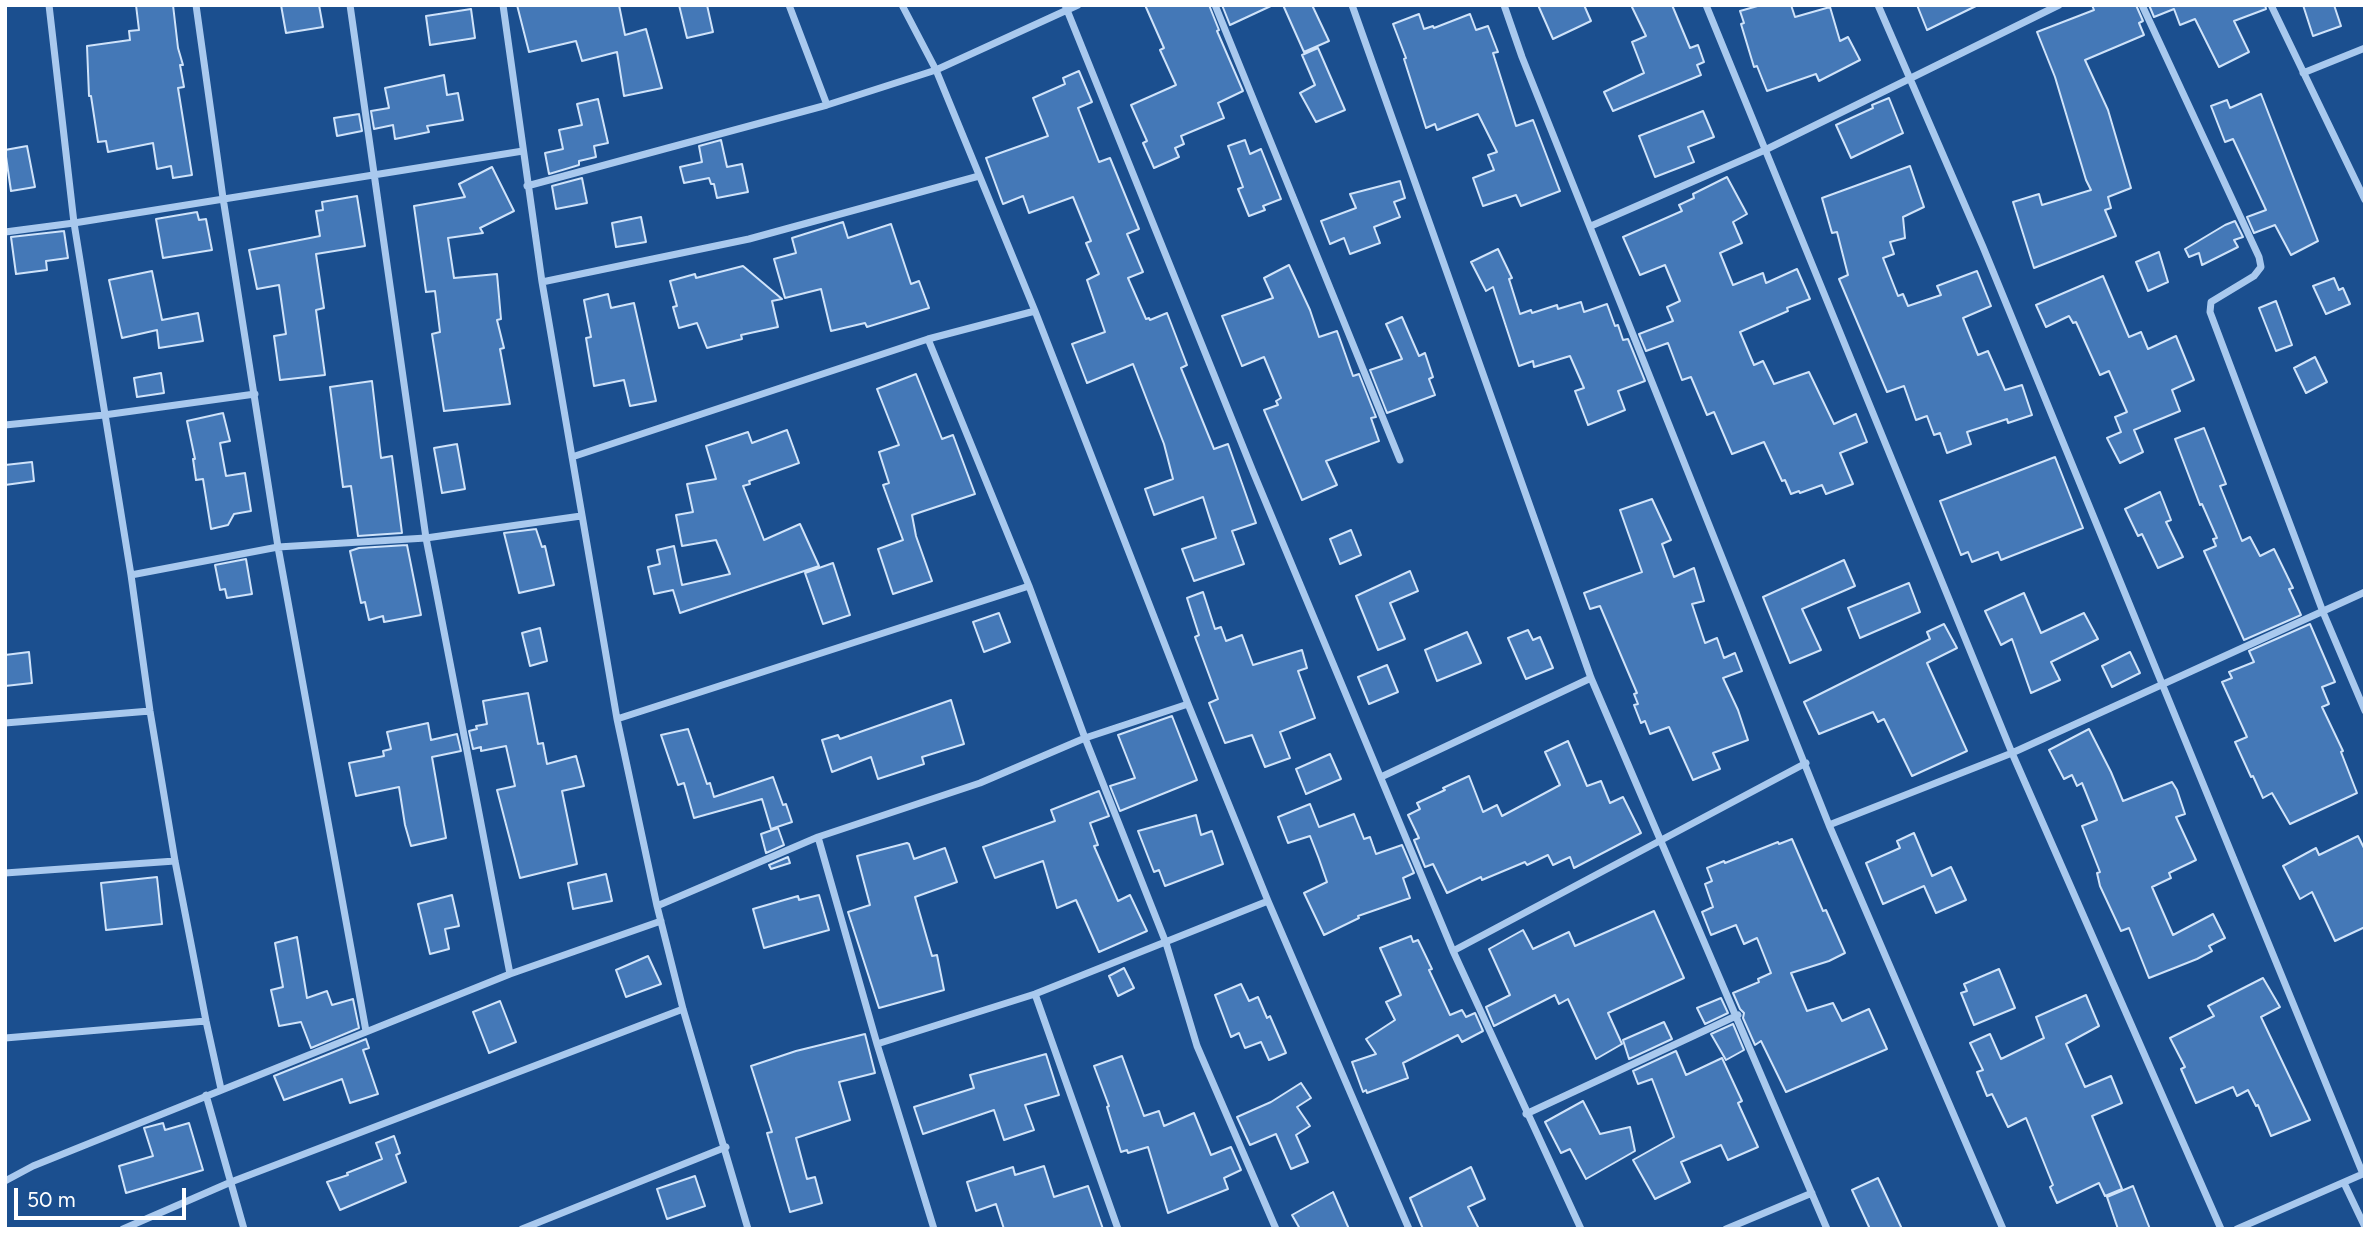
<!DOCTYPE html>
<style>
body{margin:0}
#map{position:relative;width:2370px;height:1234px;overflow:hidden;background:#1b4f8f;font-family:Figtree,sans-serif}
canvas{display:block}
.frame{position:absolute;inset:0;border:7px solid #fff;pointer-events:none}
.scale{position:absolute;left:14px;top:1188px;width:172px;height:32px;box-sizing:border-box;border:4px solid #fff;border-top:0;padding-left:9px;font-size:21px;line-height:24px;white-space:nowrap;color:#fff;-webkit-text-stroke:5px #1b4f8f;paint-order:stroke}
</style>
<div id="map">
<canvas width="2370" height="1234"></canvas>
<div class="frame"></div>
<div class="scale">50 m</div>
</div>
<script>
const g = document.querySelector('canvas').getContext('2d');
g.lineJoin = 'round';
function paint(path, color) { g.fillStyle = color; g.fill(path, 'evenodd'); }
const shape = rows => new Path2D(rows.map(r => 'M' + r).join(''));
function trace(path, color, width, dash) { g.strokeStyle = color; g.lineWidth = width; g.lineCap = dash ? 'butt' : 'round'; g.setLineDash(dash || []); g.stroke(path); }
const building = shape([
 [136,5,173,5,178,48,183,65,180,65,184,87,178,88,192,175,173,178,171,166,157,169,153,143,108,152,106,141,98,142,91,96,89,96,87,46,130,40,129,31,139,30,136,5],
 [281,5,319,5,323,27,286,33,281,5],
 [517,5,619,5,625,35,646,29,662,88,624,96,617,52,582,61,576,41,529,52,517,5],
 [679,5,707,5,713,32,687,38,679,5],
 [1145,5,1209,5,1219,30,1217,31,1243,91,1218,103,1224,118,1181,136,1184,144,1175,148,1179,157,1154,168,1143,143,1147,141,1131,105,1176,85,1160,50,1164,48,1145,5],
 [1222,5,1273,5,1230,25,1222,5],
 [1283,5,1312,5,1329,41,1304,52,1283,5],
 [1538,5,1584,5,1591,21,1553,39,1538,5],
 [1631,5,1672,5,1690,48,1698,45,1704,62,1697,65,1701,75,1613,111,1604,92,1644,73,1632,42,1646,36,1631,5],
 [1761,5,1791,5,1795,17,1830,7,1840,41,1848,37,1860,60,1819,81,1816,74,1767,91,1757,66,1754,67,1741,24,1744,23,1740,11,1761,5],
 [1917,5,1978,5,1927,30,1917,5],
 [2092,5,2136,5,2143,21,2139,23,2144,35,2085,60,2108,110,2131,188,2108,197,2111,208,2105,210,2116,236,2034,268,2013,202,2039,194,2042,205,2091,190,2086,180,2055,77,2037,32,2094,10,2092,5],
 [2149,5,2265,5,2266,9,2234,21,2249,52,2219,67,2195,19,2180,25,2174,9,2154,17,2149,5],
 [2303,5,2334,5,2341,26,2313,36,2303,5],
 [471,9,475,38,430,45,426,16,471,9],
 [1419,14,1424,29,1433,26,1434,28,1470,14,1476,30,1488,26,1498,52,1493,53,1516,126,1533,120,1560,191,1521,206,1516,195,1483,206,1473,178,1494,170,1488,155,1497,152,1478,114,1437,130,1435,124,1426,128,1404,59,1406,58,1393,24,1419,14],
 [1318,48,1345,110,1316,122,1300,93,1315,85,1302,55,1318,48],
 [1079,71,1092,102,1078,108,1099,162,1110,158,1139,229,1127,234,1143,272,1128,278,1146,319,1149,318,1150,320,1167,313,1187,365,1181,368,1214,449,1228,444,1256,523,1232,531,1244,564,1194,581,1182,549,1216,538,1203,497,1154,515,1145,489,1173,479,1164,444,1133,364,1087,383,1072,344,1105,332,1087,280,1099,274,1086,243,1091,241,1073,197,1029,213,1023,196,1003,204,986,158,1048,136,1033,98,1065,84,1063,78,1079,71],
 [444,75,447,95,458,93,463,120,427,126,429,132,395,139,393,125,374,129,371,111,389,108,385,88,444,75],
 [2261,94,2318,241,2291,255,2275,225,2254,233,2247,217,2266,210,2233,139,2225,142,2211,106,2227,100,2230,108,2261,94],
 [1889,98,1903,133,1851,158,1836,125,1873,108,1872,105,1889,98],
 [598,99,608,143,594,146,596,157,579,161,579,165,549,174,545,153,563,149,559,130,582,125,577,104,598,99],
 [1703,111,1714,137,1688,147,1694,162,1655,177,1639,136,1703,111],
 [359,114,362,131,337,136,334,118,359,114],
 [721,140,727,167,742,164,748,192,717,198,714,184,711,184,709,178,684,183,680,167,702,162,699,146,721,140],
 [1245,140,1250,154,1261,149,1281,199,1263,206,1265,210,1249,216,1238,189,1243,187,1228,146,1245,140],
 [27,146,35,187,11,191,5,150,27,146],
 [1910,166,1924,207,1903,217,1905,238,1890,242,1894,254,1883,258,1898,296,1903,294,1908,306,1941,295,1937,286,1977,271,1991,306,1963,318,1978,355,1988,351,2005,390,2022,385,2032,415,2008,423,2007,419,1967,432,1971,444,1947,453,1940,433,1934,435,1927,416,1916,420,1904,386,1887,392,1839,279,1848,275,1837,232,1832,233,1822,198,1910,166],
 [492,167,514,211,480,228,483,233,448,238,454,278,497,274,501,319,497,320,504,348,500,349,510,404,444,411,432,334,440,332,435,291,426,292,414,206,465,197,459,184,492,167],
 [1727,177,1747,214,1733,222,1742,243,1720,253,1733,285,1763,273,1766,283,1797,269,1810,299,1787,308,1788,311,1740,332,1754,365,1763,361,1774,384,1809,372,1834,424,1856,414,1867,442,1840,453,1853,484,1826,494,1822,485,1800,493,1799,491,1791,494,1785,480,1782,481,1764,442,1732,454,1714,412,1707,415,1691,377,1682,380,1668,343,1646,351,1639,334,1673,321,1667,307,1680,301,1665,265,1640,275,1623,237,1682,211,1679,205,1694,198,1693,194,1727,177],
 [582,178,587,203,556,209,552,186,582,178],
 [1400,181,1405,198,1394,202,1400,217,1374,227,1380,243,1350,254,1344,238,1330,244,1321,221,1356,208,1350,194,1400,181],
 [357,196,365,246,316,254,324,308,316,310,325,375,280,380,274,336,286,334,279,285,257,289,249,250,320,236,316,211,323,210,322,202,357,196],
 [197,212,199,220,206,219,212,250,163,258,156,219,197,212],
 [641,217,646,242,616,247,612,223,641,217],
 [2235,221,2243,237,2234,240,2238,247,2202,265,2199,253,2189,257,2185,249,2225,225,2235,221],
 [843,222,848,238,891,224,911,284,919,281,929,308,867,327,865,323,831,331,821,289,785,298,774,259,796,253,792,238,843,222],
 [64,231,68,258,46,261,47,270,16,274,11,237,64,231],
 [1498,249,1512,278,1509,279,1520,314,1531,310,1532,313,1557,305,1558,309,1581,302,1584,312,1607,304,1615,326,1618,325,1623,340,1628,339,1645,381,1618,391,1625,410,1588,425,1575,391,1584,388,1570,356,1534,367,1533,361,1519,366,1493,287,1486,291,1471,262,1498,249],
 [2159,252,2168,282,2148,291,2136,262,2159,252],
 [1289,265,1310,310,1319,337,1337,331,1353,376,1359,374,1376,417,1371,418,1379,441,1326,461,1337,485,1302,500,1264,410,1278,405,1276,401,1281,398,1264,357,1242,366,1222,316,1273,298,1264,278,1289,265],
 [743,266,782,299,772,301,778,327,741,335,742,339,707,348,697,323,679,328,673,307,677,306,670,281,695,274,696,278,743,266],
 [152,271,162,320,198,313,203,341,159,348,157,330,122,338,109,280,152,271],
 [2103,276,2129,337,2141,332,2148,349,2176,336,2194,380,2172,390,2180,411,2134,430,2143,452,2120,463,2107,438,2121,432,2115,417,2127,412,2109,371,2100,375,2076,322,2073,323,2069,316,2046,327,2036,305,2103,276],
 [2334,278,2339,290,2343,288,2350,304,2326,314,2313,286,2334,278],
 [608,294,611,308,634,303,656,401,630,406,624,380,594,386,586,338,591,337,584,300,608,294],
 [2276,301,2292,345,2276,351,2259,308,2276,301],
 [1402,317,1419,356,1425,353,1433,377,1429,379,1435,395,1387,413,1370,370,1402,359,1386,324,1402,317],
 [2315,357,2327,382,2306,393,2294,368,2315,357],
 [161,373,164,393,137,397,134,378,161,373],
 [916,374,942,439,953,435,975,494,912,515,916,536,932,581,893,594,878,549,903,540,883,485,889,483,879,452,899,445,877,389,916,374],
 [372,381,381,458,392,456,402,533,358,536,351,486,343,487,330,387,372,381],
 [223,413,230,441,220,443,226,476,245,473,251,511,234,514,228,525,211,529,203,479,196,480,193,459,195,459,187,421,223,413],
 [2204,428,2226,484,2220,486,2242,541,2250,537,2260,556,2274,549,2293,588,2289,589,2301,615,2244,640,2204,551,2216,546,2213,539,2217,538,2202,504,2200,505,2175,439,2204,428],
 [787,430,799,463,749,481,750,484,743,486,764,540,800,524,819,566,680,613,673,590,654,594,648,567,660,564,657,550,674,546,682,585,730,574,716,540,682,546,676,515,693,512,687,484,716,479,706,446,748,432,752,443,787,430],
 [457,444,465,489,442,493,434,448,457,444],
 [2055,457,2083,528,2001,560,1998,552,1972,562,1968,552,1961,555,1940,501,2055,457],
 [32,462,34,481,5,485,5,465,32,462],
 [2160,492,2171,520,2166,522,2183,557,2158,568,2142,534,2138,536,2125,509,2160,492],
 [1652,499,1671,540,1662,544,1674,577,1694,568,1704,601,1692,604,1705,643,1717,638,1724,658,1735,653,1742,671,1723,678,1738,710,1748,740,1713,753,1720,769,1693,780,1669,727,1650,734,1645,721,1641,723,1634,705,1638,704,1634,694,1637,693,1600,606,1590,609,1584,593,1642,572,1620,510,1652,499],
 [536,529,542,547,545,546,554,585,519,593,504,533,536,529],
 [1351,530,1361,555,1340,564,1330,539,1351,530],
 [407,545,421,615,384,622,383,616,369,620,365,602,361,603,350,551,359,548,407,545],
 [246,559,252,594,227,598,225,589,220,590,215,565,246,559],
 [1844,560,1855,586,1802,609,1821,650,1790,663,1763,597,1844,560],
 [833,563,850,615,823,624,805,573,833,563],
 [1410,571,1418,591,1390,603,1405,639,1378,650,1356,596,1410,571],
 [1909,583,1920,612,1860,638,1848,608,1909,583],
 [1203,592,1215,629,1221,627,1226,641,1242,635,1253,665,1302,650,1307,668,1298,671,1315,718,1280,732,1290,758,1265,767,1252,735,1225,743,1209,703,1218,699,1195,637,1199,635,1187,598,1203,592],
 [2024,593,2041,633,2084,613,2098,639,2051,662,2060,680,2031,693,2012,639,2001,645,1985,611,2024,593],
 [999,613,1010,642,984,652,973,622,999,613],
 [1944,624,1957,648,1927,663,1967,751,1912,776,1884,719,1878,722,1873,712,1819,734,1804,702,1930,639,1927,632,1944,624],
 [2310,624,2335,682,2322,687,2329,704,2322,707,2343,751,2341,752,2357,793,2290,824,2272,793,2263,798,2253,776,2251,777,2235,742,2247,737,2222,682,2232,678,2229,672,2254,662,2249,651,2310,624],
 [540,628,547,661,530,666,522,633,540,628],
 [1528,630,1533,640,1540,637,1553,668,1526,679,1508,638,1528,630],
 [1467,632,1481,663,1437,681,1425,650,1467,632],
 [29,652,32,683,5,686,5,655,29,652],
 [2130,652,2140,673,2112,687,2102,666,2130,652],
 [1387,665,1398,692,1369,704,1358,677,1387,665],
 [528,693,538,744,543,743,547,764,576,756,584,786,562,791,577,864,520,878,497,790,515,786,506,746,481,751,481,747,473,749,469,731,477,729,476,726,487,724,483,701,528,693],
 [951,700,964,744,922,757,924,764,878,779,871,757,832,772,822,740,838,735,840,739,951,700],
 [1172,716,1197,780,1120,811,1110,786,1135,778,1118,735,1172,716],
 [428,723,431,740,457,734,461,751,432,757,446,838,411,846,405,825,399,787,356,796,349,763,384,756,383,751,391,749,387,732,428,723],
 [688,729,707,784,710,783,714,797,773,777,783,805,786,804,792,822,771,829,762,799,694,818,684,783,678,785,661,735,688,729],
 [2089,729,2111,772,2123,801,2172,782,2177,790,2185,814,2176,817,2196,860,2169,873,2171,878,2152,887,2173,935,2213,914,2225,938,2209,946,2212,951,2197,959,2149,978,2129,928,2121,931,2100,886,2097,873,2100,872,2082,826,2097,820,2082,783,2077,786,2072,775,2064,779,2049,750,2089,729],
 [1568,741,1587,786,1601,781,1610,803,1623,797,1641,833,1574,868,1570,857,1553,865,1548,855,1527,865,1525,862,1482,880,1481,877,1447,893,1433,864,1425,867,1414,840,1419,838,1408,815,1420,809,1417,803,1445,790,1443,788,1469,776,1483,812,1497,805,1502,816,1560,785,1545,752,1568,741],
 [1330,754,1341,779,1306,794,1296,769,1330,754],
 [1099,791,1109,816,1090,823,1098,845,1094,846,1118,901,1130,895,1147,931,1099,952,1076,900,1057,908,1043,861,995,878,983,847,1055,821,1051,810,1099,791],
 [1310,804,1319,827,1354,814,1364,839,1370,837,1376,854,1402,845,1414,873,1403,878,1410,898,1358,916,1359,918,1324,935,1304,893,1327,882,1319,859,1310,836,1288,843,1278,817,1310,804],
 [1196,815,1201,835,1212,831,1223,864,1165,886,1159,870,1154,872,1138,831,1196,815],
 [778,828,784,845,766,853,761,834,778,828],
 [1914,833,1932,876,1951,867,1966,900,1936,913,1924,886,1883,904,1866,863,1900,848,1897,841,1914,833],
 [2358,836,2365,850,2365,927,2335,941,2312,892,2300,899,2283,866,2316,848,2319,855,2358,836],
 [1792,839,1823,911,1826,910,1845,953,1829,961,1791,973,1807,1011,1833,1003,1842,1021,1869,1009,1887,1049,1786,1092,1761,1041,1755,1045,1743,1018,1744,1013,1740,1009,1733,993,1759,982,1758,979,1771,973,1757,938,1744,944,1736,925,1711,935,1702,912,1713,907,1705,884,1712,881,1707,868,1724,861,1725,863,1778,842,1779,844,1792,839],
 [907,843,909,844,914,859,945,848,957,882,915,897,932,956,937,955,944,990,879,1008,848,912,870,905,857,856,907,843],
 [788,857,790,863,771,869,769,865,788,857],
 [606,874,612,901,573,909,568,883,606,874],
 [157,877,162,924,106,930,101,883,157,877],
 [452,895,459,926,445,929,449,949,430,954,418,904,452,895],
 [819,895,829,930,764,948,753,909,798,896,799,900,819,895],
 [1654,911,1684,978,1608,1013,1622,1044,1596,1059,1568,999,1559,1004,1555,995,1494,1026,1486,1007,1510,995,1489,949,1523,930,1533,949,1569,932,1575,946,1654,911],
 [1411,936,1413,942,1418,940,1432,969,1429,970,1450,1015,1462,1010,1466,1017,1475,1013,1483,1031,1462,1042,1458,1035,1403,1063,1408,1078,1367,1093,1366,1090,1363,1092,1352,1062,1376,1054,1366,1039,1395,1020,1386,1002,1401,995,1380,948,1411,936],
 [297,937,307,998,327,991,332,1005,353,999,359,1028,311,1048,301,1022,279,1026,271,990,283,987,275,943,297,937],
 [648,956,661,984,626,997,616,970,648,956],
 [1124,968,1134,988,1118,996,1109,976,1124,968],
 [1999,969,2015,1008,1974,1025,1961,993,1967,991,1964,984,1999,969],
 [2263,978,2280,1007,2261,1017,2310,1120,2271,1136,2258,1105,2256,1106,2248,1090,2237,1096,2233,1087,2196,1103,2181,1069,2185,1067,2170,1038,2214,1016,2208,1006,2263,978],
 [1241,984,1249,1001,1258,997,1267,1018,1270,1016,1286,1053,1269,1060,1261,1042,1245,1048,1239,1033,1231,1037,1215,995,1241,984],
 [2086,995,2099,1026,2066,1044,2085,1087,2111,1076,2122,1103,2092,1116,2122,1189,2105,1196,2099,1183,2057,1203,2050,1187,2053,1185,2026,1118,2008,1127,1992,1094,1987,1096,1977,1072,1983,1070,1970,1043,1990,1034,2001,1059,2044,1038,2036,1017,2086,995],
 [1721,998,1728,1013,1705,1024,1697,1008,1721,998],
 [500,1001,516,1042,489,1053,473,1012,500,1001],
 [1664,1022,1672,1039,1629,1059,1623,1040,1664,1022],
 [1733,1024,1744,1050,1726,1060,1711,1034,1733,1024],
 [865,1034,875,1073,839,1082,850,1120,796,1138,807,1179,815,1177,822,1203,790,1212,767,1133,772,1132,751,1066,796,1051,865,1034],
 [366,1039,369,1048,363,1050,378,1094,350,1103,342,1079,284,1100,274,1076,366,1039],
 [1676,1051,1686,1075,1722,1058,1742,1101,1738,1103,1758,1147,1728,1160,1721,1145,1681,1162,1690,1182,1655,1199,1633,1160,1674,1137,1652,1079,1638,1084,1633,1071,1676,1051],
 [1046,1054,1059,1095,1025,1105,1034,1130,1004,1140,994,1110,923,1134,914,1107,974,1088,970,1075,1046,1054],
 [1122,1056,1144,1116,1159,1111,1164,1126,1194,1113,1211,1155,1231,1147,1241,1170,1224,1178,1228,1189,1168,1213,1148,1147,1128,1153,1127,1150,1121,1152,1107,1107,1109,1106,1094,1066,1122,1056],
 [1301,1083,1311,1098,1297,1107,1310,1126,1296,1135,1308,1162,1291,1169,1276,1134,1250,1145,1237,1117,1271,1102,1301,1083],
 [1583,1101,1600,1134,1630,1127,1635,1151,1586,1179,1570,1149,1561,1153,1545,1122,1583,1101],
 [163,1123,165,1130,189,1123,203,1170,126,1193,119,1166,153,1156,144,1128,163,1123],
 [394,1136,400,1153,396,1155,406,1182,340,1210,327,1182,348,1175,347,1173,382,1159,376,1143,394,1136],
 [1044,1166,1054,1197,1088,1186,1103,1229,1004,1229,996,1204,976,1211,967,1182,1013,1167,1015,1175,1044,1166],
 [1471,1167,1485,1199,1468,1207,1479,1229,1423,1229,1410,1198,1471,1167],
 [695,1176,705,1206,667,1219,657,1189,695,1176],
 [1878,1178,1902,1229,1870,1229,1852,1190,1878,1178],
 [2133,1186,2150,1229,2118,1229,2107,1197,2133,1186],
 [1333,1192,1349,1229,1300,1229,1292,1215,1333,1192]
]);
paint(building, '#4478b7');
trace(building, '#cfe3fa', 2);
trace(shape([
 [49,5,74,223,131,575,150,711,175,861,206,1021,221,1089],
 [196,5,223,198,278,547,366,1031],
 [350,5,426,538,510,974,661,921],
 [503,5,542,282,617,719,657,906,683,1009,748,1229],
 [789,5,827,105],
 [902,5,936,70,1035,311,1188,704,1268,901,1409,1229],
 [1065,5,1254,474,1453,951,1581,1229],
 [1215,5,1400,460],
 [1352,5,1591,678,1827,1229],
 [1504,5,1522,57,1829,825,2003,1229],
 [1706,5,2012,753,2221,1229],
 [1878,5,1983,247,2363,1174],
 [2142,5,2259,257,2261,267,2254,276,2211,302,2210,312,2323,612,2365,711],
 [2271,5,2365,200],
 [2303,73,2365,48],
 [527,186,827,105,936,70,1078,5],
 [1591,226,1765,150,2059,5],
 [5,232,74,223,523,151],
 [542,282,749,239,979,176],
 [928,339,1029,586,1085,738,1166,943,1197,1046,1276,1229],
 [5,425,104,415,255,394],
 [572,457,928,339,1035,311],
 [131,575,278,547,426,538,581,516],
 [617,719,1029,586],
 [5,723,150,711],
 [1381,777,1591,678],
 [1829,825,2012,753,2365,592],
 [818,837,877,1044,934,1229],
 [5,873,175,861],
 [657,906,818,837,980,783,1085,738,1188,704],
 [1453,951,1806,763],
 [1035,994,1118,1229],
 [5,1038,206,1021],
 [877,1044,1035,994,1268,901],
 [206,1095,244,1229],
 [1526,1114,1738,1015],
 [5,1181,33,1166,510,974],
 [2344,1183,2365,1227],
 [123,1229,231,1182,683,1009],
 [522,1229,726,1147],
 [1726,1229,1812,1193],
 [2237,1229,2365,1173]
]), '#a9c9ee', 7);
</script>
